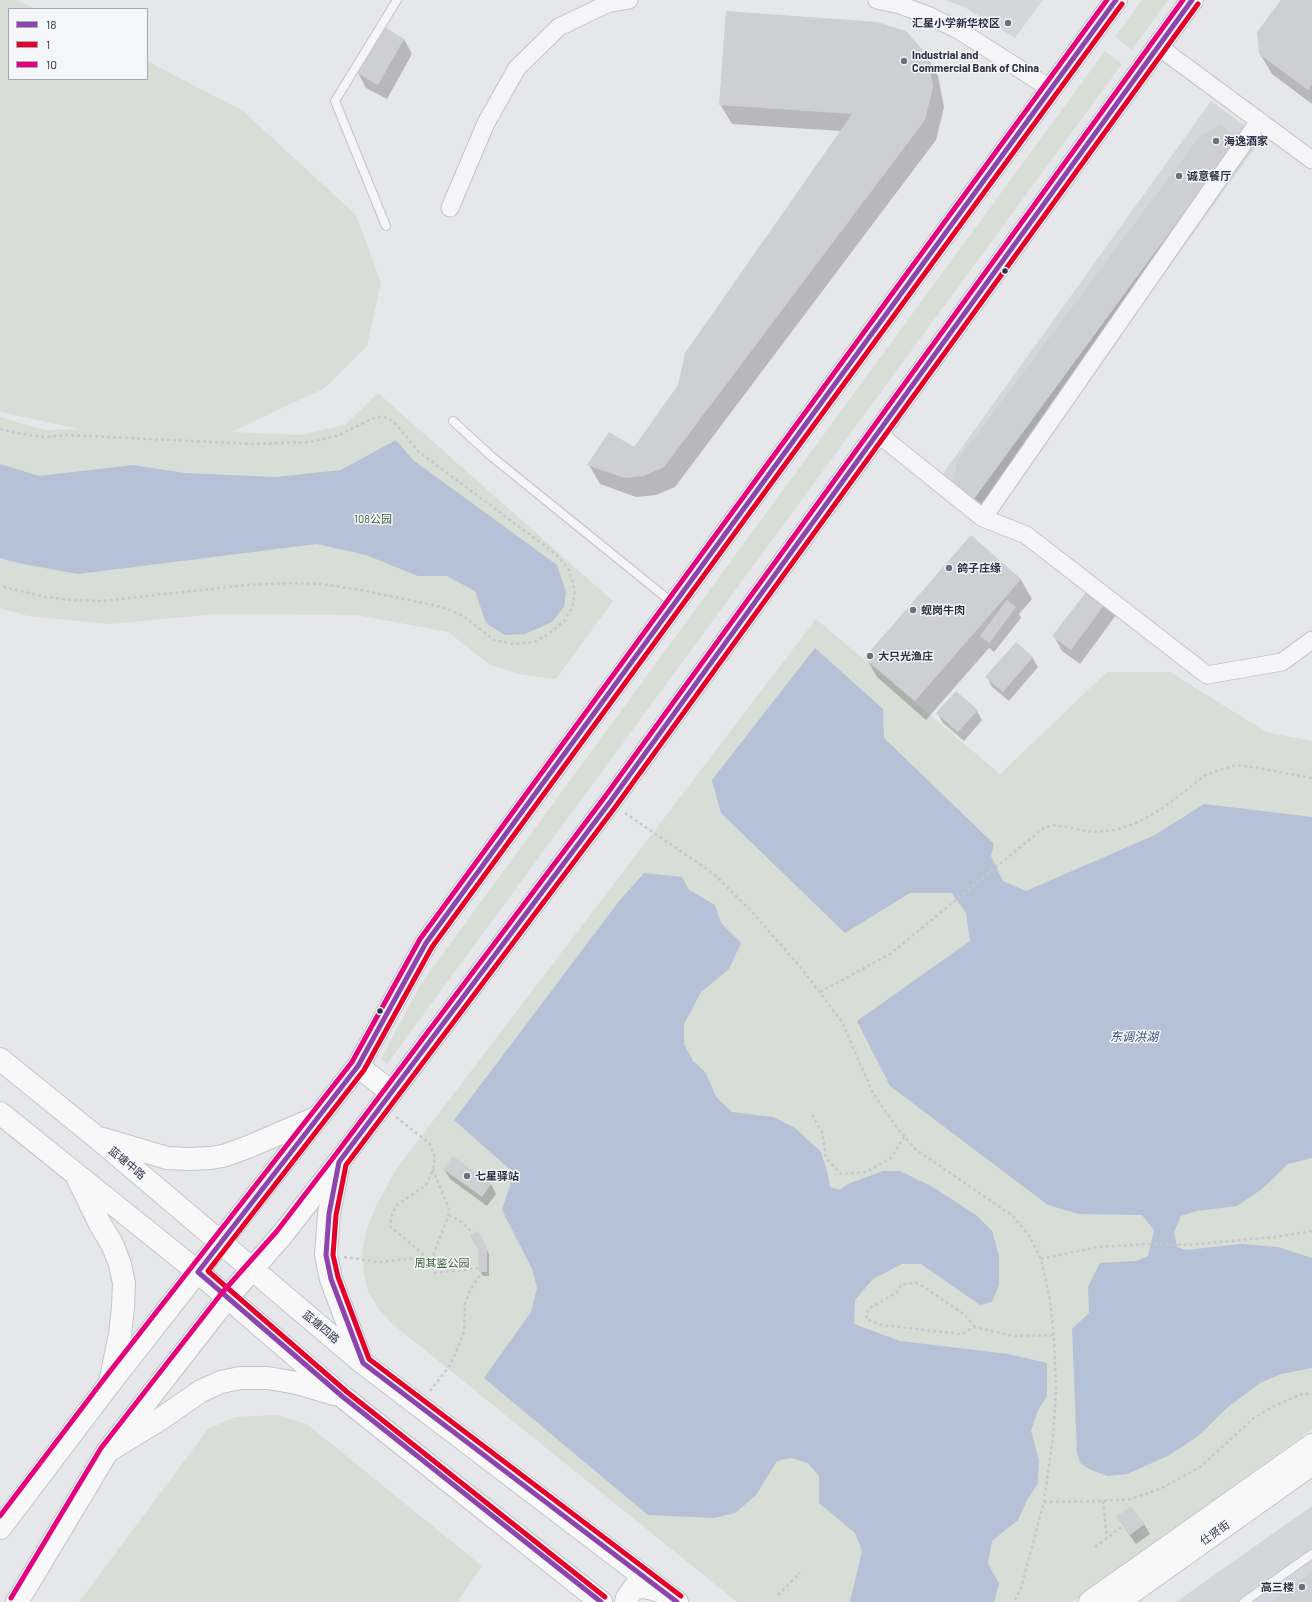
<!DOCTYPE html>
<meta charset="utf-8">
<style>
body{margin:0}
#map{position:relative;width:1312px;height:1602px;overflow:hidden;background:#e6e7ea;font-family:Barlow,sans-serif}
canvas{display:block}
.legend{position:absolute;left:8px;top:8px;width:140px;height:72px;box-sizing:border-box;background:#f4f6f9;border:1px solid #a4a8b1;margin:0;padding:5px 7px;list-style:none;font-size:12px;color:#2b3245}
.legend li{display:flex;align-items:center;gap:8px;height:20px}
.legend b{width:20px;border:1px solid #a4a8b1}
</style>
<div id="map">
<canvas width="1312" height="1602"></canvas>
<ul class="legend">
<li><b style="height:5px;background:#8e44ad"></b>18</li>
<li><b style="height:5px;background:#e4002b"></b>1</li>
<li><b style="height:5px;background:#e5007d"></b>10</li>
</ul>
</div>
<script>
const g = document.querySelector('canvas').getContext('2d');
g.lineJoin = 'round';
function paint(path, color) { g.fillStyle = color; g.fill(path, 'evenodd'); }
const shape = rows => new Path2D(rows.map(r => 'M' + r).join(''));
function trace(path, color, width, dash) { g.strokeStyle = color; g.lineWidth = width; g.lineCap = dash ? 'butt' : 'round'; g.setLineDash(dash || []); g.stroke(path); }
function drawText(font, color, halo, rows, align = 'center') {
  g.font = font + ' Barlow,"Noto Sans SC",sans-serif'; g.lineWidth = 3; g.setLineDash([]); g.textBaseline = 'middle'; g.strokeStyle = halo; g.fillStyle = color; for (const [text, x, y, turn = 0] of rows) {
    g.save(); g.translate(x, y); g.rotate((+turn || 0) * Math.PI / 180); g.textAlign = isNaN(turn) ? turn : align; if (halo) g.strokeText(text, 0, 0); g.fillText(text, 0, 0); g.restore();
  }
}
paint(shape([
 [945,0,1043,0,1015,38,966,8],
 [1211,101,1262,138,993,511,942,475],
 [1312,1506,1312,1602,1176,1602]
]), '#d4d6dd');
paint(shape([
 [0,0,16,0,36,9,9,9,9,79,147,79,147,61,243,111,356,215,381,283,367,346,325,388,231,432,301,435,345,425,378,393,613,601,556,679,523,675,490,665,448,632,357,615,215,614,110,624,28,616,0,608,0,417,45,430,79,429,0,412],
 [1142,0,1168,0,1132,50,1115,37],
 [1105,51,1122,64,387,1064,381,1059,420,985],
 [816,619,1000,774,1107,672,1170,672,1266,732,1312,741,1312,1429,1073,1602,737,1602,390,1322,378,1308,368,1292,364,1274,362,1255,365,1235,375,1208,397,1168],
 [277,1415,307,1424,482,1566,457,1602,79,1602,208,1429,235,1417]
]), '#d6ded6');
paint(shape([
 [396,440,413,460,557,565,566,592,564,607,552,622,525,634,505,635,486,623,475,591,447,576,418,576,366,555,317,544,78,574,18,563,0,558,0,464,39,476,133,465,185,473,276,477,341,470],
 [815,648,883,709,884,738,994,844,991,856,1003,881,1026,891,1155,835,1204,804,1312,817,1312,1158,1288,1164,1262,1189,1237,1206,1196,1211,1181,1216,1174,1232,1177,1247,1186,1250,1241,1244,1278,1247,1312,1258,1312,1368,1281,1374,1260,1383,1228,1407,1198,1436,1168,1456,1127,1474,1108,1476,1093,1471,1081,1464,1077,1453,1072,1329,1089,1313,1088,1287,1100,1263,1136,1261,1148,1256,1154,1230,1142,1215,1079,1214,1048,1205,890,1086,857,1021,970,941,966,913,952,893,910,893,845,933,721,813,712,780],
 [644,873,682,877,689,890,715,905,721,923,741,943,729,969,701,992,684,1024,684,1044,693,1061,706,1073,716,1097,732,1112,773,1117,795,1128,821,1152,828,1175,830,1187,839,1190,848,1184,883,1171,900,1171,933,1187,976,1215,992,1231,999,1256,999,1285,992,1302,980,1305,921,1264,902,1264,873,1279,855,1300,854,1324,900,1341,1008,1354,1047,1363,1047,1396,1038,1410,1031,1431,1039,1460,1038,1483,1027,1500,1018,1520,992,1541,988,1563,999,1584,994,1602,850,1602,862,1551,855,1533,819,1503,819,1476,808,1463,791,1458,777,1461,756,1495,735,1513,714,1518,648,1515,484,1378,531,1312,537,1288,533,1271,502,1210,514,1173,454,1120,620,900]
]), '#b4c1d6');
paint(shape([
 [1282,0,1312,0,1312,104,1272,74,1260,54],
 [404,39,412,54,387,99,366,88,358,73],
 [926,56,938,76,944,107,936,140,675,487,656,495,636,497,600,484,589,465,634,448,679,385,841,131,732,124,720,104],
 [1238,139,1247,154,983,513,954,486],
 [971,537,1021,580,1032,599,1019,614,1021,618,994,652,989,648,926,720,877,677,866,658],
 [1107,601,1116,615,1080,664,1062,651,1054,636],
 [1032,657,1038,667,1009,701,992,687,987,677],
 [977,711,982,720,964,741,943,723,937,713],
 [444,1169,491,1184,496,1194,487,1206,450,1179],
 [477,1232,489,1254,489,1276,483,1276,480,1271],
 [1117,1517,1144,1524,1150,1534,1136,1544]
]), '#0003');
paint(shape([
 [1281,0,1312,0,1312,84,1308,90,1259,54,1257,32],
 [726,11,877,22,906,31,927,55,933,87,925,120,664,467,644,476,625,478,587,465,609,432,634,447,678,385,685,353,852,114,719,105],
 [383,26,404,39,378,85,357,73],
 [1220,125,1239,138,974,499,953,486,957,461,1200,136],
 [971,535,1021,579,915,701,864,658],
 [1090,587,1108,600,1071,650,1052,636],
 [1007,600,1016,607,989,643,980,636],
 [1016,642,1033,657,1003,692,985,677],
 [956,691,978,710,958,732,936,713],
 [453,1156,491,1184,482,1197,443,1169],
 [478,1231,487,1248,487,1272,479,1272,478,1250,470,1236],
 [1131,1506,1145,1524,1130,1535,1116,1517],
 [1312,1572,1312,1602,1271,1602]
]), '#cecfd3');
const lane = shape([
 [386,226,335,101,397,0],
 [453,421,491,456,674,604],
 [1244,1602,1312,1554]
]);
const street = shape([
 [877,0,900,5,930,16,960,31,1051,89],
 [1159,47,1312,160],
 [450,208,486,123,517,68,559,27,607,4,629,0],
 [877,433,983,518,1259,121],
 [983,518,1026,535,1207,675,1282,662,1312,640]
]);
const secondary = shape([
 [0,1059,95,1136,363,1363,677,1602],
 [0,1113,198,1272,343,1397,601,1602],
 [103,1139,167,1158,189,1159,211,1158,223,1156,248,1147,318,1117],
 [339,1162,329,1214,326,1255,331,1279,362,1362],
 [78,1179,100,1224,112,1244,120,1264,124,1283,123,1308,120,1334,110,1383],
 [108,1451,162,1418,201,1391,221,1382,240,1378,268,1378,297,1383,334,1394],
 [626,1602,627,1598,634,1588,645,1587,663,1592],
 [1090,1602,1312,1445],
 [1118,1602,1312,1464]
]);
const primary = shape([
 [358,1066,391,1092],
 [0,1528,110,1383,358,1066,426,943,1116,0],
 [17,1602,107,1452,227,1298,282,1235,339,1162,610,802,1192,0]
]);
trace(lane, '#c4c5c8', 10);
trace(street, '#c4c5c8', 19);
trace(secondary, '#c4c5c8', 24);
trace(primary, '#c2c4c8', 24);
trace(shape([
 [0,429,26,435,46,437,66,435,253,444,310,442,337,436,376,417,385,417,394,422,419,452,557,555,569,570,575,591,572,608,564,621,550,633,534,642,514,644,494,640,463,616,442,607,366,591,322,584,293,583,247,585,103,601,71,600,46,597,0,586],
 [625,813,714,874,753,913,802,969,842,1022,872,1091,894,1124,915,1149,1013,1216,1030,1237,1041,1259,1050,1300,1054,1338,1056,1391,1053,1436,1044,1502,1021,1588,1014,1602],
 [820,992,890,954,1045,827,1056,825,1092,832,1116,830,1139,822,1163,808,1207,774,1236,765,1258,768,1312,778],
 [812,1115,822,1132,826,1158,841,1174,866,1172,891,1158,904,1137],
 [396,1117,429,1143,435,1157,433,1170,426,1185,397,1205,392,1215,390,1226,431,1261,435,1273,479,1268],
 [449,1215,460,1221,473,1233],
 [344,1257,380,1262,426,1257],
 [1041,1259,1098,1247,1146,1244,1187,1245,1275,1237,1312,1231],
 [431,1261,450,1211,433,1170],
 [975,1327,965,1315,927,1289,916,1283,902,1284,896,1293,868,1309,866,1319,882,1325,961,1334,975,1327,1013,1336,1054,1335],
 [430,1391,451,1364,464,1332,465,1304,470,1291,481,1273],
 [1103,1501,1107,1538],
 [1044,1502,1103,1501,1131,1499,1162,1488,1200,1467,1254,1418,1270,1408,1299,1395,1312,1393],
 [1095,1547,1123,1526],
 [778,1595,800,1573]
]), '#c7c8cc', 2.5, [3, 3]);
trace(lane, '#f5f5f7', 8);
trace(street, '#f5f5f7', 17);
trace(secondary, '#f8f8f8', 22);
trace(primary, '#f8f8f8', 22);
trace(shape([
 [601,1602,343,1397,198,1272,358,1066,426,943,1116,0],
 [677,1602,363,1363,331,1279,326,1255,329,1214,339,1162,610,802,1192,0]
]), '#8e44ad', 5);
trace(shape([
 [681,1596,369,1359,338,1277,333,1255,336,1215,346,1165,616,806,1198,4],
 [605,1597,347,1392,208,1271,364,1070,432,947,1122,4]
]), '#e4002b', 5);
trace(shape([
 [0,1516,104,1379,352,1062,420,939,1107,0],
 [11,1598,101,1448,221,1294,277,1231,333,1158,604,798,1183,0]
]), '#e5007d', 5);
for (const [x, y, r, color] of [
 [1008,23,4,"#6c717f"],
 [904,61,4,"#6c717f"],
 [1216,141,4,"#6c717f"],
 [1179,176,4,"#6c717f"],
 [1005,271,3.5,"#2b3245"],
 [949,568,4,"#6c717f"],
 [913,610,4,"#6c717f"],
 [870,656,4,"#6c717f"],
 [380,1011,3.5,"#2b3245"],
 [467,1176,4,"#6c717f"],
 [1302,1587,4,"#6c717f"]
]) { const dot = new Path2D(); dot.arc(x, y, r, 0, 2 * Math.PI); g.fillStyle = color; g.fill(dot); trace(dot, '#f4f6f9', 1.5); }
drawText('bold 11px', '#2b3245', '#f4f6f9', [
 ["汇星小学新华校区",1000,23,"right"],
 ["Industrial and",912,55],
 ["Commercial Bank of China",912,68],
 ["海逸酒家",1224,141],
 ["诚意餐厅",1187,176],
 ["鸽子庄缘",957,568],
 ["蚬岗牛肉",921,610],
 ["大只光渔庄",878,656],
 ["七星驿站",475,1176],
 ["高三楼",1294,1587,"right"]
], 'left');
drawText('11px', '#3c6237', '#f4f6f9', [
 ["108公园",373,519],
 ["周其鉴公园",442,1263]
]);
drawText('11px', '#2b3245', '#f4f6f9', [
 ["蓝塘中路",127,1163,40],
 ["蓝塘四路",321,1327,40],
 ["仕贤街",1215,1533,-35]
]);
drawText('italic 12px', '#334e7b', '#f4f6f9', [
 ["东调洪湖",1134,1037]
]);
</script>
